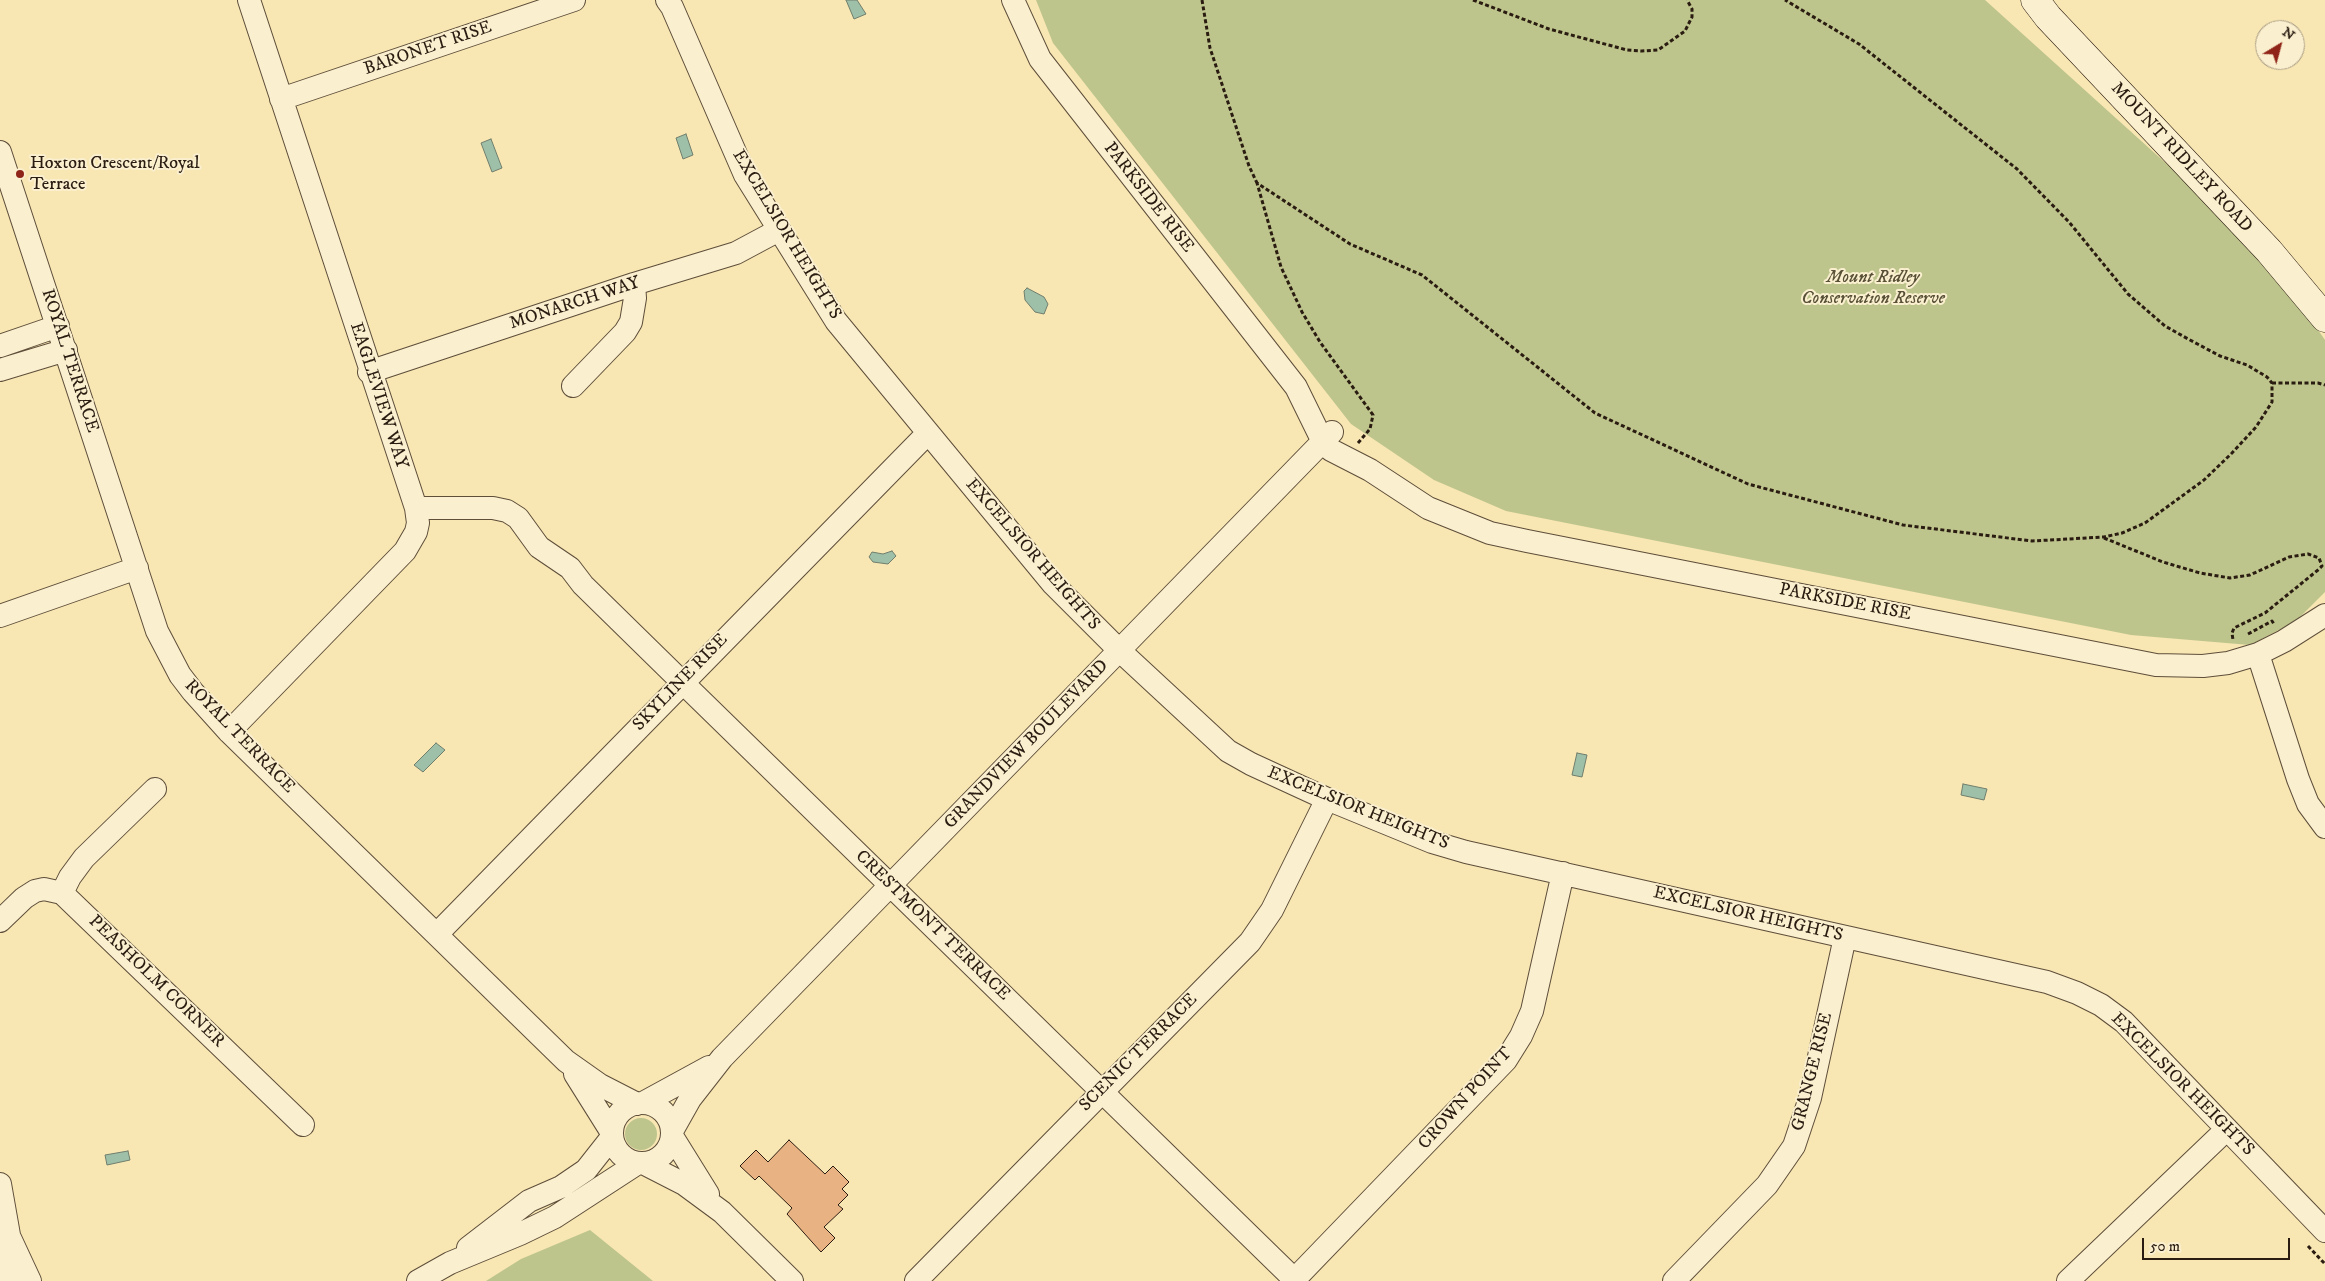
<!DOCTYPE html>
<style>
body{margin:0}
#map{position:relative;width:2325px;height:1281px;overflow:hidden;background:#f8e6b3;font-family:"IM FELL DW Pica",serif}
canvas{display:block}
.north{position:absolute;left:2255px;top:20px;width:50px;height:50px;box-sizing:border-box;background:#faefce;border:1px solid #a79b82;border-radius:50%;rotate:37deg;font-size:14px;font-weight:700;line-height:20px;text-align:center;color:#2b1c11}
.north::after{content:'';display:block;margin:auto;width:18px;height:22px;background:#8f2418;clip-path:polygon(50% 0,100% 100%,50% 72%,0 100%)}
.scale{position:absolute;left:2142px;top:1238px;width:148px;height:22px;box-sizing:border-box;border:2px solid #2b1c11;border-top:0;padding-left:6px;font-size:15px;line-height:18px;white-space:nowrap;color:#2b1c11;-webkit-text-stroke:4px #faefce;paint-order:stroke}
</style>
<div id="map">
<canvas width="2325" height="1281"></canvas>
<div class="north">N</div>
<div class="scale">50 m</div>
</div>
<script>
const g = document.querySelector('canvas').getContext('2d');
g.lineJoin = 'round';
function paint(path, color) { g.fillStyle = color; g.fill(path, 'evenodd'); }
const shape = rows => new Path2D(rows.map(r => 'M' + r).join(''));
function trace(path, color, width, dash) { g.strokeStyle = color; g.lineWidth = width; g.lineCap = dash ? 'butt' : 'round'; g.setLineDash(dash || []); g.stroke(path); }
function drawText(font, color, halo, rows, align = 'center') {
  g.font = font + ' "IM FELL DW Pica",serif'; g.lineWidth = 4; g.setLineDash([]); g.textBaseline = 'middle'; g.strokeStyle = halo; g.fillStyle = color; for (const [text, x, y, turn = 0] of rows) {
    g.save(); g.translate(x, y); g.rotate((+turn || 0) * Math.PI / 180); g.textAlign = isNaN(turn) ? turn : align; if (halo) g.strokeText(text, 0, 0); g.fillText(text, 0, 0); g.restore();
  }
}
paint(shape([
 [1036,0,1985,0,2190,185,2247,245,2309,317,2325,340,2325,592,2296,621,2250,645,2131,635,1506,511,1434,480,1351,424,1053,43],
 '625 1134a16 16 0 1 1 32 0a16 16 0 1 1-32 0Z',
 [590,1230,653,1281,486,1281,521,1259]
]), '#bdc58d');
const water = shape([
 [846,0,857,0,866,14,854,19,846,0],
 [686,134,693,155,683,159,676,138,686,134],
 [491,139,502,168,492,172,481,143,491,139],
 [1027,288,1044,297,1048,304,1044,314,1035,312,1025,300,1024,291,1027,288],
 [892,551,896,556,888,564,873,562,869,557,872,552,883,554,892,551],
 [436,743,445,750,423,772,414,765,436,743],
 [1577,753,1587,755,1582,777,1572,775,1577,753],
 [1963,784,1987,789,1984,800,1961,795,1963,784],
 [128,1151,130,1160,107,1165,105,1155,128,1151]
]);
paint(water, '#9ec0a9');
trace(water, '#707e6c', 1);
const building = shape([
 [789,1140,825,1174,833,1166,849,1182,842,1189,848,1195,838,1205,843,1209,824,1227,835,1238,821,1252,787,1214,792,1208,759,1176,755,1180,740,1166,756,1150,768,1162,789,1140]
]);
paint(building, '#e9b282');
trace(building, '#2b1c11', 1);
const street = shape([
 [667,0,672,7,745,175,836,321,1053,584,1119,650,1228,751,1251,764,1327,799,1432,842,1466,852,2047,982,2077,993,2101,1005,2124,1022,2325,1231],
 [1013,0,1040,59,1296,387,1323,442,1331,450,1370,470,1428,508,1490,533,1527,541,2156,665,2203,666,2228,663,2258,654,2284,641,2325,615],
 [281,99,574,0],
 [0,152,157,631,180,675,193,692,229,732,566,1061,600,1085,637,1104],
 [0,346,58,326],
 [0,370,66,350],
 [369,372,634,284,736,253,779,230],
 [573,386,625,332,631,322,635,298,634,284],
 [416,508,493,508,507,511,518,518,539,547,570,568,583,585,682,682,1296,1281],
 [0,616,137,568],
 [2258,654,2298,779,2308,804,2325,827],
 [229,732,405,551,416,532,418,523,416,508,249,0],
 [62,893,70,877,84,858,155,789],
 [0,921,24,898,35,891,44,889,62,893,303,1125],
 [437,934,928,433],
 [575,1074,612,1133],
 [643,1103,709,1067],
 '612 1133a30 30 0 1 1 60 0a30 30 0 1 1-60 0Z',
 [672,1131,690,1099,722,1058,1332,432],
 [672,1136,708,1194],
 [643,1163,684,1184,722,1212,792,1281],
 [0,1184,9,1235,8,1281],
 [10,1238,30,1281],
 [468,1248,529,1201,561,1187,586,1170,612,1137],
 [418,1281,450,1263,520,1234,555,1217,638,1163],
 [916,1281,1250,942,1272,910,1327,799],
 [1293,1281,1506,1060,1521,1036,1532,1011,1563,873],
 [1674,1281,1767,1185,1794,1146,1810,1098,1845,937],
 [2068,1281,2227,1129]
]);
const secondary = shape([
 [2035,0,2048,17,2269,251,2325,318]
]);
trace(street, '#5e4e3a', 24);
trace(secondary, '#2b1c11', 29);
trace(shape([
 [1202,0,1210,48,1249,166,1257,183],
 [1473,0,1549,29,1627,50,1642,51,1658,50,1685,31,1692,17,1692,9,1687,0],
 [2272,383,2318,383,2325,385],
 [1358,443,1370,429,1373,415,1320,342,1302,312,1281,267,1257,183,1350,244,1422,275,1595,413,1748,484,1903,525,2032,541,2104,537,2122,533,2145,523,2204,480,2232,453,2256,427,2272,402,2272,383,2267,377,2247,365,2220,356,2190,340,2165,326,2128,294,2069,222,2017,169,1859,44,1785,0],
 [2104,538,2163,562,2200,573,2230,578,2250,575,2289,557,2308,554,2319,558,2322,566,2318,570,2265,613,2234,628,2232,633,2233,640],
 [2248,634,2272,621,2274,624],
 [2308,1246,2325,1264]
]), '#2b1c11', 3, [4, 2.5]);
trace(street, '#faefce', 22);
trace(secondary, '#faefce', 28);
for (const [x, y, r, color] of [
 [20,174,5,"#8f2418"]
]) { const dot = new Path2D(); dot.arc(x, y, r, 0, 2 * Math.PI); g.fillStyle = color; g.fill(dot); trace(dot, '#faefce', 2); }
drawText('18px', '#2b1c11', '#faefce', [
 ["BARONET RISE",428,49,-19],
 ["MOUNT RIDLEY ROAD",2181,158,47],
 ["PARKSIDE RISE",1148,198,52],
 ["EXCELSIOR HEIGHTS",786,235,59],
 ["MONARCH WAY",575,304,-18],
 ["ROYAL TERRACE",69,361,72],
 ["EAGLEVIEW WAY",378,396,72],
 ["EXCELSIOR HEIGHTS",1032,555,49],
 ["PARKSIDE RISE",1845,603,11],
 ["SKYLINE RISE",681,683,-46],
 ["ROYAL TERRACE",239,737,46],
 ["GRANDVIEW BOULEVARD",1027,745,-46],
 ["EXCELSIOR HEIGHTS",1358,809,22],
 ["EXCELSIOR HEIGHTS",1748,915,13],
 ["CRESTMONT TERRACE",932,926,44],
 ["PEASHOLM CORNER",156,982,44],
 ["SCENIC TERRACE",1139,1053,-45],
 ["GRANGE RISE",1813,1072,-76],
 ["EXCELSIOR HEIGHTS",2182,1085,45],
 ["CROWN POINT",1466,1099,-48]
]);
drawText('18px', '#2b1c11', '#faefce', [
 ["Hoxton Crescent/Royal",30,164],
 ["Terrace",30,185]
], 'left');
drawText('italic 18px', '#574f36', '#faefce', [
 ["Mount Ridley",1873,278],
 ["Conservation Reserve",1873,299]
]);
</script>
